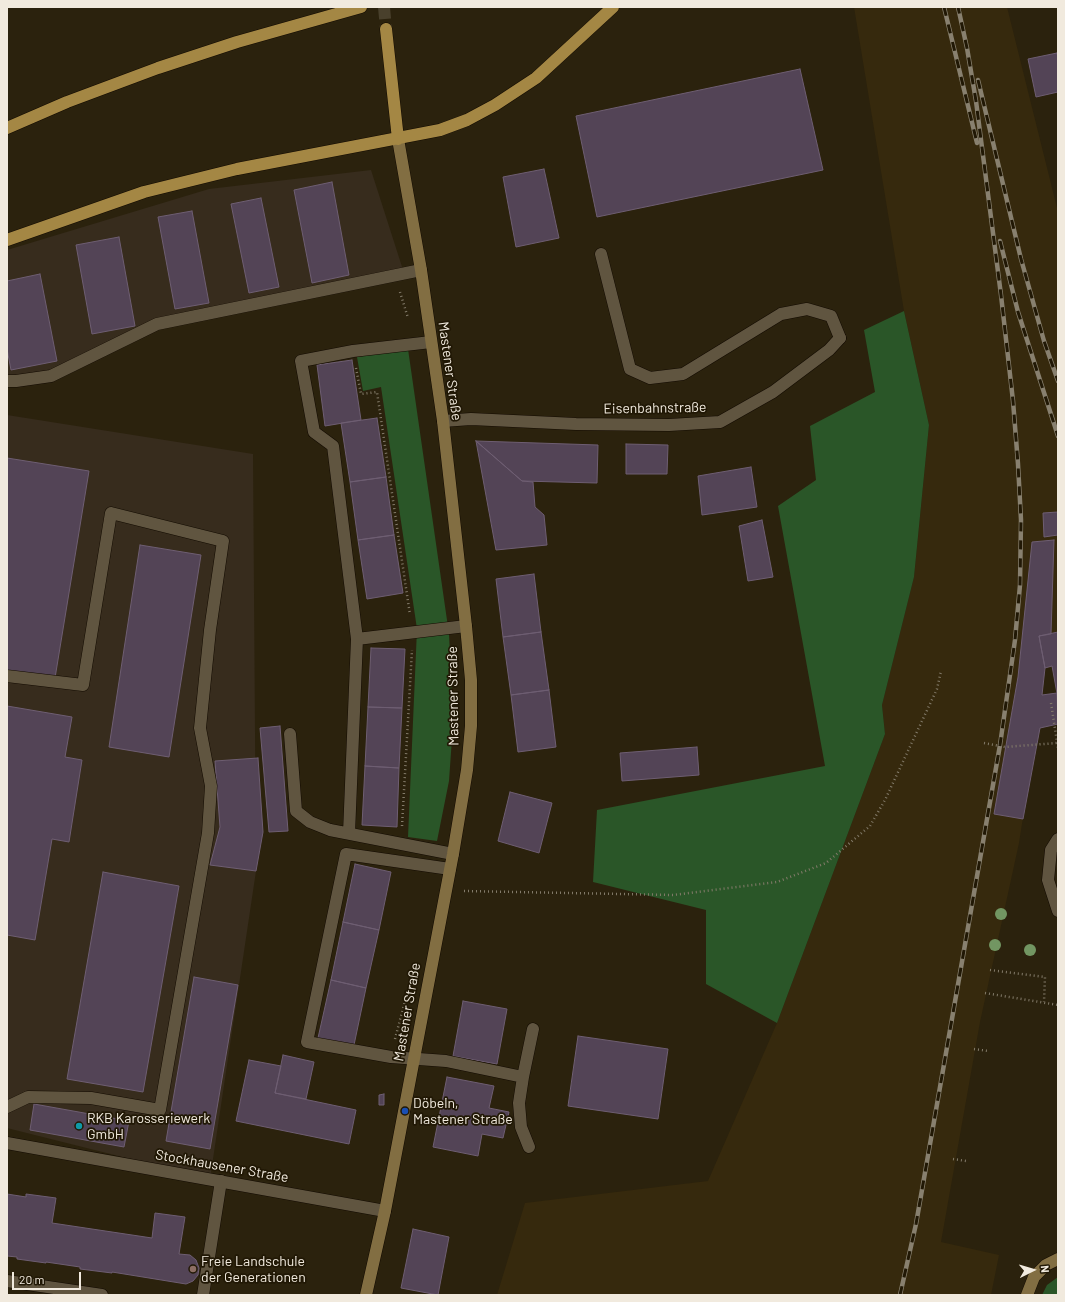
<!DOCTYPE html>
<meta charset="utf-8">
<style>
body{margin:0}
#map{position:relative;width:1065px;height:1302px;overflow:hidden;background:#2b220d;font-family:Barlow,sans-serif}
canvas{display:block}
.frame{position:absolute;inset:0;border:8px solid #f1eade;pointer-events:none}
.north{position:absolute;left:1013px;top:1250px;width:40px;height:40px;-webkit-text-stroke:3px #211805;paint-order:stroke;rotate:85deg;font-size:11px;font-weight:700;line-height:16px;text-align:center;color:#f1eade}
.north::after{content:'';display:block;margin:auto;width:14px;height:18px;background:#f1eade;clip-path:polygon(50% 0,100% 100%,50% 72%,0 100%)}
.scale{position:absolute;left:12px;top:1272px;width:69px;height:18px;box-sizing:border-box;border:2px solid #f1eade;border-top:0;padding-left:5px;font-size:12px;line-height:14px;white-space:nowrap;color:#f1eade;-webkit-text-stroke:3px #211805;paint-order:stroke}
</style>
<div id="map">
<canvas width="1065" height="1302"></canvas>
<div class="frame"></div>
<div class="north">N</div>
<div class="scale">20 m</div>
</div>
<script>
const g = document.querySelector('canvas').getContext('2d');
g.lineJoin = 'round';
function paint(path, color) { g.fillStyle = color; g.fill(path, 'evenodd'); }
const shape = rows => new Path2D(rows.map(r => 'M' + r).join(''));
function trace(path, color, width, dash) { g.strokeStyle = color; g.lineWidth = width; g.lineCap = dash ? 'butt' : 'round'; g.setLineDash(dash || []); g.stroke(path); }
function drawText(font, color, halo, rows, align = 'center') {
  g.font = font + ' Barlow,sans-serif'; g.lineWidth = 3.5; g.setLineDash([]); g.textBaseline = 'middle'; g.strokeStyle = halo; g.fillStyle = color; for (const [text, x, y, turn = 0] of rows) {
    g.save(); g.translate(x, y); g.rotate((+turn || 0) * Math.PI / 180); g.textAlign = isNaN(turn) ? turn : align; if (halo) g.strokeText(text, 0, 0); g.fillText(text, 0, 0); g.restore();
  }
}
paint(shape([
 [854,7,1007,7,1058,212,1058,699,1052,667,1045,668,1042,695,1019,843,980,1022,941,1242,999,1255,991,1295,497,1295,525,1203,708,1181,777,1023,885,734,882,705,914,577,929,425,904,311]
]), '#36290d');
paint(shape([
 [371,170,404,273,157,324,51,376,7,381,7,250,209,189],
 [7,415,253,454,256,871,210,1179,7,1128]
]), '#372c1d');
paint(shape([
 [904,311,929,425,914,577,882,705,885,734,777,1023,706,984,706,910,593,882,597,810,825,766,778,506,816,480,810,426,875,392,864,330],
 [408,349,449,634,452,694,452,738,449,781,437,841,408,837,417,629,381,387,363,391,357,357],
 [1058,1277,1058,1295,1042,1295,1047,1285]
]), '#2a5628');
const building = shape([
 [1057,53,1058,58,1058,92,1036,97,1028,59,1057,53],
 [800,69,823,170,597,217,576,116,800,69],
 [544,169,559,238,516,247,503,177,544,169],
 [332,182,349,275,312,283,294,190,332,182],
 [261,198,279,287,249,293,231,204,261,198],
 [192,211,209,303,175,309,158,217,192,211],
 [119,237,135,326,92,334,76,245,119,237],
 [40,274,57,361,11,370,7,349,7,281,40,274],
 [352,360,361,420,325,426,317,365,352,360],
 [377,418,386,477,350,482,341,423,377,418],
 [476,441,598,445,597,483,522,481,476,441],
 [476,441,522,481,533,482,535,507,544,515,547,545,496,550,476,441],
 [626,444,668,445,667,474,626,474,626,444],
 [7,458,89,471,55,678,7,670,7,458],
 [751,467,757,507,702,515,698,476,751,467],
 [386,477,394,535,358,540,350,482,386,477],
 [1058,512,1058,535,1044,537,1043,513,1058,512],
 [762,520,773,577,748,581,739,526,762,520],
 [394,535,403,593,367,599,358,540,394,535],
 [1054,540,1051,634,1039,636,1045,668,1042,695,1057,693,1058,724,1040,728,1023,819,994,814,1018,677,1032,542,1054,540],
 [140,545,201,555,169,757,109,747,140,545],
 [534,574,541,632,503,637,496,579,534,574],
 [541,632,549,690,511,695,503,637,541,632],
 [1058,632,1058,699,1052,666,1045,668,1039,636,1058,632],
 [371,648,405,649,402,708,368,707,371,648],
 [549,690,556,747,518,752,511,695,549,690],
 [7,706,72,717,65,757,82,760,69,842,52,839,35,940,7,935,7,706],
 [368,707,402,708,399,768,365,766,368,707],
 [280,726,288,831,269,832,260,728,280,726],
 [697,747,699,775,622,781,620,753,697,747],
 [258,758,263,832,256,871,210,865,220,827,215,761,258,758],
 [365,766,399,768,397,827,362,825,365,766],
 [510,792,552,803,539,853,498,841,510,792],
 [355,864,391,872,379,930,343,922,355,864],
 [103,872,179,886,143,1092,67,1079,103,872],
 [343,922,379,930,366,988,331,980,343,922],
 [194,977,238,985,210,1149,166,1141,194,977],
 [331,980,366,988,354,1045,318,1038,331,980],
 [463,1001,507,1009,497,1064,453,1056,463,1001],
 [578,1036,668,1049,658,1119,568,1106,578,1036],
 [283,1055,314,1062,306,1099,275,1093,283,1055],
 [249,1060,281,1066,275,1093,356,1110,349,1144,236,1121,249,1060],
 [447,1077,494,1086,489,1108,509,1112,503,1138,482,1134,478,1156,433,1147,447,1077],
 [384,1094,384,1105,379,1105,379,1095,384,1094],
 [34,1104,129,1121,124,1147,30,1130,34,1104],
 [7,1194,26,1197,26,1194,56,1198,52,1223,152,1238,155,1213,185,1217,179,1254,190,1255,196,1260,199,1268,198,1275,193,1281,186,1284,112,1272,112,1273,80,1269,80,1267,46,1262,46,1263,17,1259,17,1257,7,1256,7,1194],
 [413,1229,449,1237,438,1295,401,1288,413,1229]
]);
paint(building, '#534456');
trace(building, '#6e5e72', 1);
trace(shape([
 [384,7,386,29]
]), '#49402c', 12, [12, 6]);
const lane = shape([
 [601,254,630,369,650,378,683,374,781,314,807,309,831,316,840,338],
 [431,342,353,351,301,361,314,432,333,446,357,639,466,626],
 [7,381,16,381,51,376,157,324,421,270],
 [7,676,83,685,111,513,223,541,210,630,200,728,211,786,208,833,160,1110,91,1098,28,1097,7,1107],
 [290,734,296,811,310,822,330,830,453,854],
 [349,833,357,639],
 [450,869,346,854,307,1042,391,1057,446,1061,523,1077],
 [529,1147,521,1127,519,1103,523,1077,533,1029],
 [7,1281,102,1295],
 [203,1295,221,1181]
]);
const street = shape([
 [443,421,471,419,576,424,669,425,720,422,773,392,829,350,840,338],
 [1058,839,1051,850,1048,880,1058,911],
 [7,1143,385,1211]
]);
const secondary = shape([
 [366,1295,385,1211,453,854,467,770,471,726,471,680,466,626,443,421,421,270,398,139],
 [1027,1295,1034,1277,1046,1265,1058,1259]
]);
const primary = shape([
 [386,29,398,139],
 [7,128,67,102,158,68,237,42,361,7],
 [7,240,144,192,237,169,440,130,467,120,495,105,536,78,613,7]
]);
trace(lane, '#130b00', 13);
trace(street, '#130b00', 13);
trace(secondary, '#130b00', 13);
trace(primary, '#130b00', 13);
trace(shape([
 [400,292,408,318],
 [356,368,361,394,377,392,410,615],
 [1051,703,1058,748],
 [984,743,1005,747,1057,743],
 [402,826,412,650],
 [464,891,673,895,777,882,826,863,870,826,885,800,937,689,941,671],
 [990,970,1045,977,1044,1002],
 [985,993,1058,1005],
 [395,1039,405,1001],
 [974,1049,988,1051],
 [953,1159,966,1161]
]), '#837b6a', 2.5, [1, 3]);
trace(lane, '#605540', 12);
trace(street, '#605540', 12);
trace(secondary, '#826e42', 12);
trace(primary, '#a48744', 12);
const rail = shape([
 [944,7,977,143],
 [978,80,1021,259,1044,341,1058,381],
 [1000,241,1018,312,1058,436],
 [900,1295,916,1224,1000,745,1015,640,1020,585,1021,520,1018,464,1013,401,1001,295,976,101,967,48,958,7]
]);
trace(rail, '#88806f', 4.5);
trace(rail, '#211805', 3, [9]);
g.fillStyle = '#729662';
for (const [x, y] of [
 [1001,914],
 [995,945],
 [1030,950]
]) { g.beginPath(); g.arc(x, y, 6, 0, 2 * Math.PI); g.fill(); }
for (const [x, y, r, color] of [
 [405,1111,4,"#1a4fb4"],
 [79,1126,4,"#0f9aa8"],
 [193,1269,4,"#8d6e63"]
]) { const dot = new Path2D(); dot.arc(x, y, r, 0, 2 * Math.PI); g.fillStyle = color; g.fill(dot); trace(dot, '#211805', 1.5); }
drawText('14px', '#f1eade', '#211805', [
 ["Mastener Straße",450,371,82],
 ["Eisenbahnstraße",655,408,-1],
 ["Mastener Straße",453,696,-91],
 ["Mastener Straße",407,1012,-80],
 ["Stockhausener Straße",222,1166,10]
]);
drawText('14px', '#f1eade', '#211805', [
 ["Döbeln,",413,1103],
 ["Mastener Straße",413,1119],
 ["RKB Karosseriewerk",87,1118],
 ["GmbH",87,1134],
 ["Freie Landschule",201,1261],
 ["der Generationen",201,1277]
], 'left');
</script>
